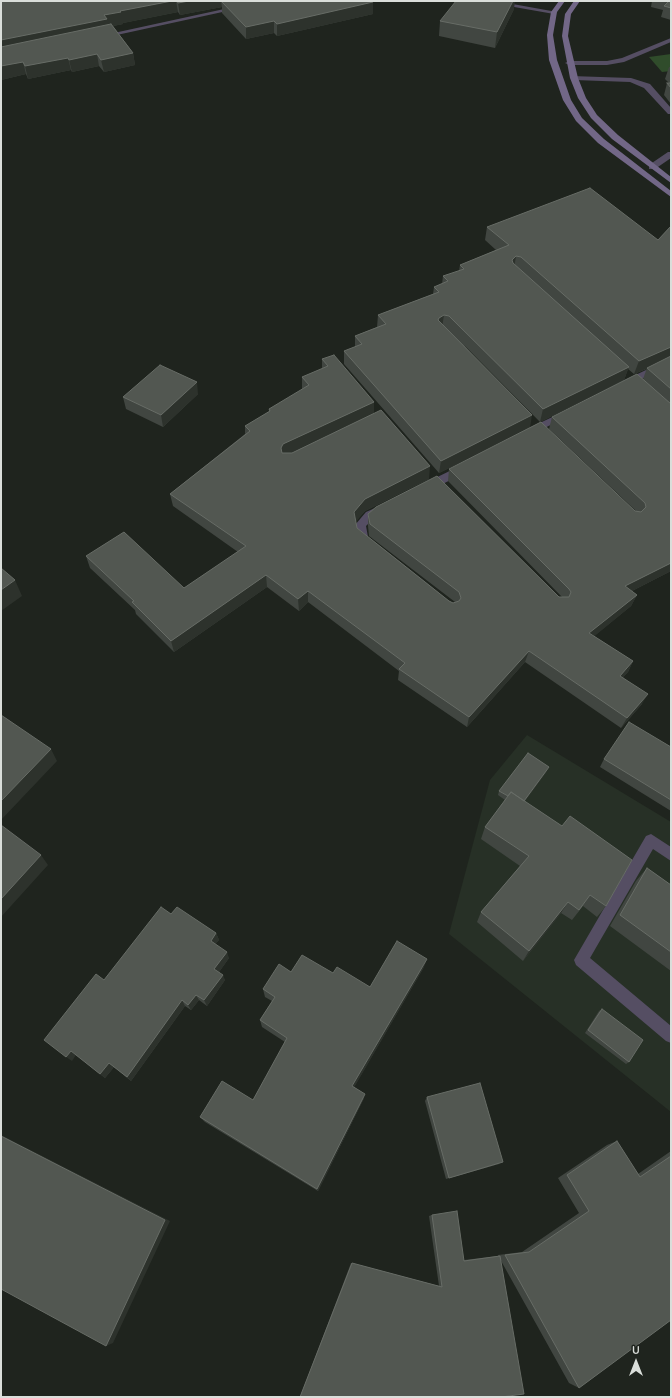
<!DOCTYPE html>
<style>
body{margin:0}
#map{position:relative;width:672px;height:1398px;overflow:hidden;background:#1f241e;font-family:Quicksand,sans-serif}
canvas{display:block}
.frame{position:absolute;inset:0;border:2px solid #dadeda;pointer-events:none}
.north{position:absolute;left:616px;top:1342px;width:40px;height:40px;-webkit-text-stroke:3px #1f241e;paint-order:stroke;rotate:0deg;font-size:11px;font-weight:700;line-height:16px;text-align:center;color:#dadeda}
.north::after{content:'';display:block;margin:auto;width:14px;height:18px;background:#dadeda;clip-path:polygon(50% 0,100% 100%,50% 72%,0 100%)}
</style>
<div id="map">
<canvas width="672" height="1398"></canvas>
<div class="frame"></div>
<div class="north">U</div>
</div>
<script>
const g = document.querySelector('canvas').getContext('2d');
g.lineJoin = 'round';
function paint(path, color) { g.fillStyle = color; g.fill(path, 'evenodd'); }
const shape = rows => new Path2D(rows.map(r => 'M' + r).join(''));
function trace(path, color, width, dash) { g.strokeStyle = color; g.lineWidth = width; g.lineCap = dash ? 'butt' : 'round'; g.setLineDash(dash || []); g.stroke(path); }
paint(shape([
 [527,735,671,822,671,1112,449,934,490,780]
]), '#273026');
paint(shape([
 [671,54,671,71,662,72,649,57]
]), '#304c2b');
paint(shape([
 [571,76,631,78,650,84,671,108,671,114,668,114,644,88,630,82,574,80,571,80,571,76],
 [668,152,671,152,671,158,655,169,649,169,649,165,668,152],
 [651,834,671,847,671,861,653,849,590,958,671,1026,671,1043,666,1041,576,965,574,960,646,836,651,834]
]), '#554e63');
paint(shape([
 [261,1,273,1,103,38,100,36,261,1],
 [480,1,496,1,557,12,554,14,480,1],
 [671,38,671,42,624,62,607,65,569,65,565,63,569,61,607,61,622,58,671,38],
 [671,358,671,365,629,385,623,385,621,383,623,381,671,358],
 [565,411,570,414,568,416,533,434,525,434,524,432,525,430,565,411],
 [462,465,467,469,466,472,431,490,423,490,422,487,423,484,462,465],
 [382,505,387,509,386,512,374,518,366,526,368,537,374,544,373,547,365,547,358,539,355,525,366,512,382,505]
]), '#554e63');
paint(shape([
 [559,1,565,1,557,12,553,35,557,60,571,100,582,118,604,139,671,191,671,197,598,143,576,121,563,100,549,60,547,35,551,12,559,1],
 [574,1,580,1,571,14,568,36,578,78,586,98,597,115,618,135,671,177,671,183,612,139,591,118,578,98,570,78,562,36,565,14,574,1]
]), '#726787');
paint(shape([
 [1,1,377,1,373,2,373,14,277,36,274,33,246,39,222,13,222,7,180,15,178,12,123,23,123,24,113,26,133,53,135,65,104,72,99,66,72,72,71,70,28,79,26,74,1,80],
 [652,1,671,1,671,20,661,17,663,10,651,7],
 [514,9,495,48,439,36,440,21],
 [669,67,671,67,671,104,664,95,667,83,669,83,665,79],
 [671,226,671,571,632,591,637,595,631,606,594,636,633,661,628,672,623,677,642,704,621,728,525,662,467,727,398,680,399,671,308,602,299,611,267,587,174,652,136,614,135,610,90,568,86,556,184,588,238,552,173,506,170,494,245,434,245,426,269,412,269,409,302,390,302,377,322,369,322,359,374,402,374,414,429,479,365,511,356,521,357,528,449,601,453,603,455,602,369,536,368,526,368,514,559,597,562,597,448,481,449,469,636,511,549,429,552,417,643,379,647,368,649,368,634,374,628,369,624,380,540,422,464,345,530,428,439,473,344,364,344,351,355,347,355,336,377,327,378,315,433,294,434,287,442,284,443,276,459,271,460,265,496,250,485,240,487,227,658,240],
 [198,394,163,427,126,409,123,397],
 [671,747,671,811,600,767,604,759],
 [547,771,525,801,606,906,597,917,583,906,572,920,561,913,523,961,477,922,481,912,520,866,481,839,485,827,505,800,498,795,499,791],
 [647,868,671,885,671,971,610,926,636,881],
 [171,914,216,933,219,940,215,944,229,958,219,972,225,980,207,1006,199,1000,191,1010,185,1006,131,1081,114,1067,105,1078,76,1055,72,1061],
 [424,967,354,1087,364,1098,318,1191,205,1122,200,1117,253,1100,285,1042,262,1027,260,1020,272,1001,265,997,263,989,291,972,333,973,370,987],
 [602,1009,629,1062,626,1064,585,1033,599,1011],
 [427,1097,499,1164,446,1179,425,1101],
 [617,1141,638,1174,671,1151,671,1320,579,1388,569,1383,500,1259,501,1397,300,1397,351,1263,439,1286,429,1216,432,1215,464,1260,498,1256,498,1255,522,1252,579,1213,558,1178,607,1145]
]), '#414641');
paint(shape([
 [172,1,176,1,178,12,123,23,123,24,108,27,1,53,1,40,104,15,120,11],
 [189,1,253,1,221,1,222,7,180,15,178,3],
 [365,1,377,1,373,2,373,14,277,36,277,24],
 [513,1,515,1,514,9,495,48,497,32],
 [274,21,274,33,246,39,246,27],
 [133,53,135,65,104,72,101,60],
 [97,54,99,66,72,72,69,60],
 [68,58,71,70,28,79,25,66],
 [23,62,26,74,1,80,1,66],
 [516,256,514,269,512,260],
 [444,315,442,328,437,331,439,318],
 [671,347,671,358,634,374,639,361],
 [629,367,624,380,540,422,543,409],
 [197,382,198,394,163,427,161,415],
 [374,402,374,414,283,457,281,448,283,444],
 [532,415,530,428,439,473,441,461],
 [430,466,429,479,365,511,354,524,354,512,365,499],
 [671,563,671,571,620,597,625,586],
 [266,575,267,587,174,652,171,641],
 [15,580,22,596,1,611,1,590],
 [308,591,308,602,299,611,298,599],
 [637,595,631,606,585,644,589,633],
 [529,651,525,662,467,727,469,717],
 [633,661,628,672,615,686,620,676],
 [648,694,642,704,621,728,627,718],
 [51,749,57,761,1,820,1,801],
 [549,767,547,771,519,809,521,805],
 [41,855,48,865,1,917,1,899],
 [568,902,561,913,523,961,529,951],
 [216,933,219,940,213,947,211,941],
 [227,952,229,958,217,975,214,969],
 [427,959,424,967,352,1091,352,1086],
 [223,975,225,980,207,1006,204,1000],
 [196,995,199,1000,191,1010,188,1005],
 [182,1000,185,1006,131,1081,127,1077],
 [71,1051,76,1055,72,1061,66,1057],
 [109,1063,114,1067,105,1078,100,1074],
 [365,1094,364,1098,318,1191,317,1189],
 [1,1135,170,1221,113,1343,106,1346],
 [503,1162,499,1164,446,1179,449,1178]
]), '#2d322c');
const building = shape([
 [1,1,172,1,120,11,121,12,104,15,107,19,1,40,1,1],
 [177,1,189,1,178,3,177,1],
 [221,1,373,1,373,2,277,24,274,21,246,27,221,1],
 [456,1,513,1,497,32,440,21,456,1],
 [669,1,671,1,671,8,664,6,669,1],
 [111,24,133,53,101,60,97,54,69,60,68,58,25,66,23,62,1,66,1,47,111,24],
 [667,83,671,83,671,88,667,83],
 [590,188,658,240,671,226,671,347,639,361,521,257,516,256,512,260,513,263,629,367,543,409,449,316,444,315,439,318,438,320,532,415,441,461,344,351,362,344,355,336,386,324,378,315,439,292,434,287,448,281,443,276,464,269,460,265,509,245,487,227,590,188],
 [334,355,374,402,283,444,281,448,282,453,292,453,381,410,430,466,365,499,354,512,357,528,449,601,453,603,459,601,461,598,459,592,370,524,368,514,376,507,437,476,559,597,569,597,571,592,569,589,449,469,541,422,635,511,641,512,646,507,645,503,552,417,637,374,671,404,671,563,625,586,637,595,589,633,633,661,620,676,648,694,627,718,529,651,469,717,399,669,405,663,308,591,298,599,266,575,171,641,132,602,134,601,86,556,124,532,184,588,246,546,170,494,250,431,245,426,270,411,269,409,309,385,302,377,328,366,322,359,334,355],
 [671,356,671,389,647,368,671,356],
 [160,365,197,382,161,415,123,397,160,365],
 [1,568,15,580,1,590,1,568],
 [1,715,51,749,1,801,1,715],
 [629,722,671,747,671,800,604,759,629,722],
 [528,753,549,767,524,801,511,792,508,796,499,791,528,753],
 [511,792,562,826,570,816,632,860,606,906,590,895,579,910,568,902,529,951,481,912,529,856,485,827,511,792],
 [1,825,41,855,1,899,1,825],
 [647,868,671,885,671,952,620,915,647,868],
 [161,907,171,914,177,907,216,933,211,941,227,952,214,969,223,975,204,1000,196,995,188,1005,182,1000,127,1077,109,1063,100,1074,71,1051,66,1057,44,1040,96,974,104,980,161,907],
 [397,941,427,959,352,1086,365,1094,317,1189,200,1117,222,1081,253,1100,287,1038,260,1020,275,997,263,989,279,964,291,972,302,955,333,973,337,967,370,987,397,941],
 [602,1009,643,1040,629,1062,588,1030,602,1009],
 [480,1083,503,1162,449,1178,427,1097,480,1083],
 [1,1136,165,1220,106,1346,1,1289,1,1136],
 [617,1141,640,1177,671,1156,671,1320,579,1388,505,1255,529,1252,589,1211,567,1175,617,1141],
 [457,1211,464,1261,500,1256,524,1394,501,1397,300,1397,352,1263,442,1287,432,1215,457,1211]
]);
paint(building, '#525751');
trace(building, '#676c66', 1);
</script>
